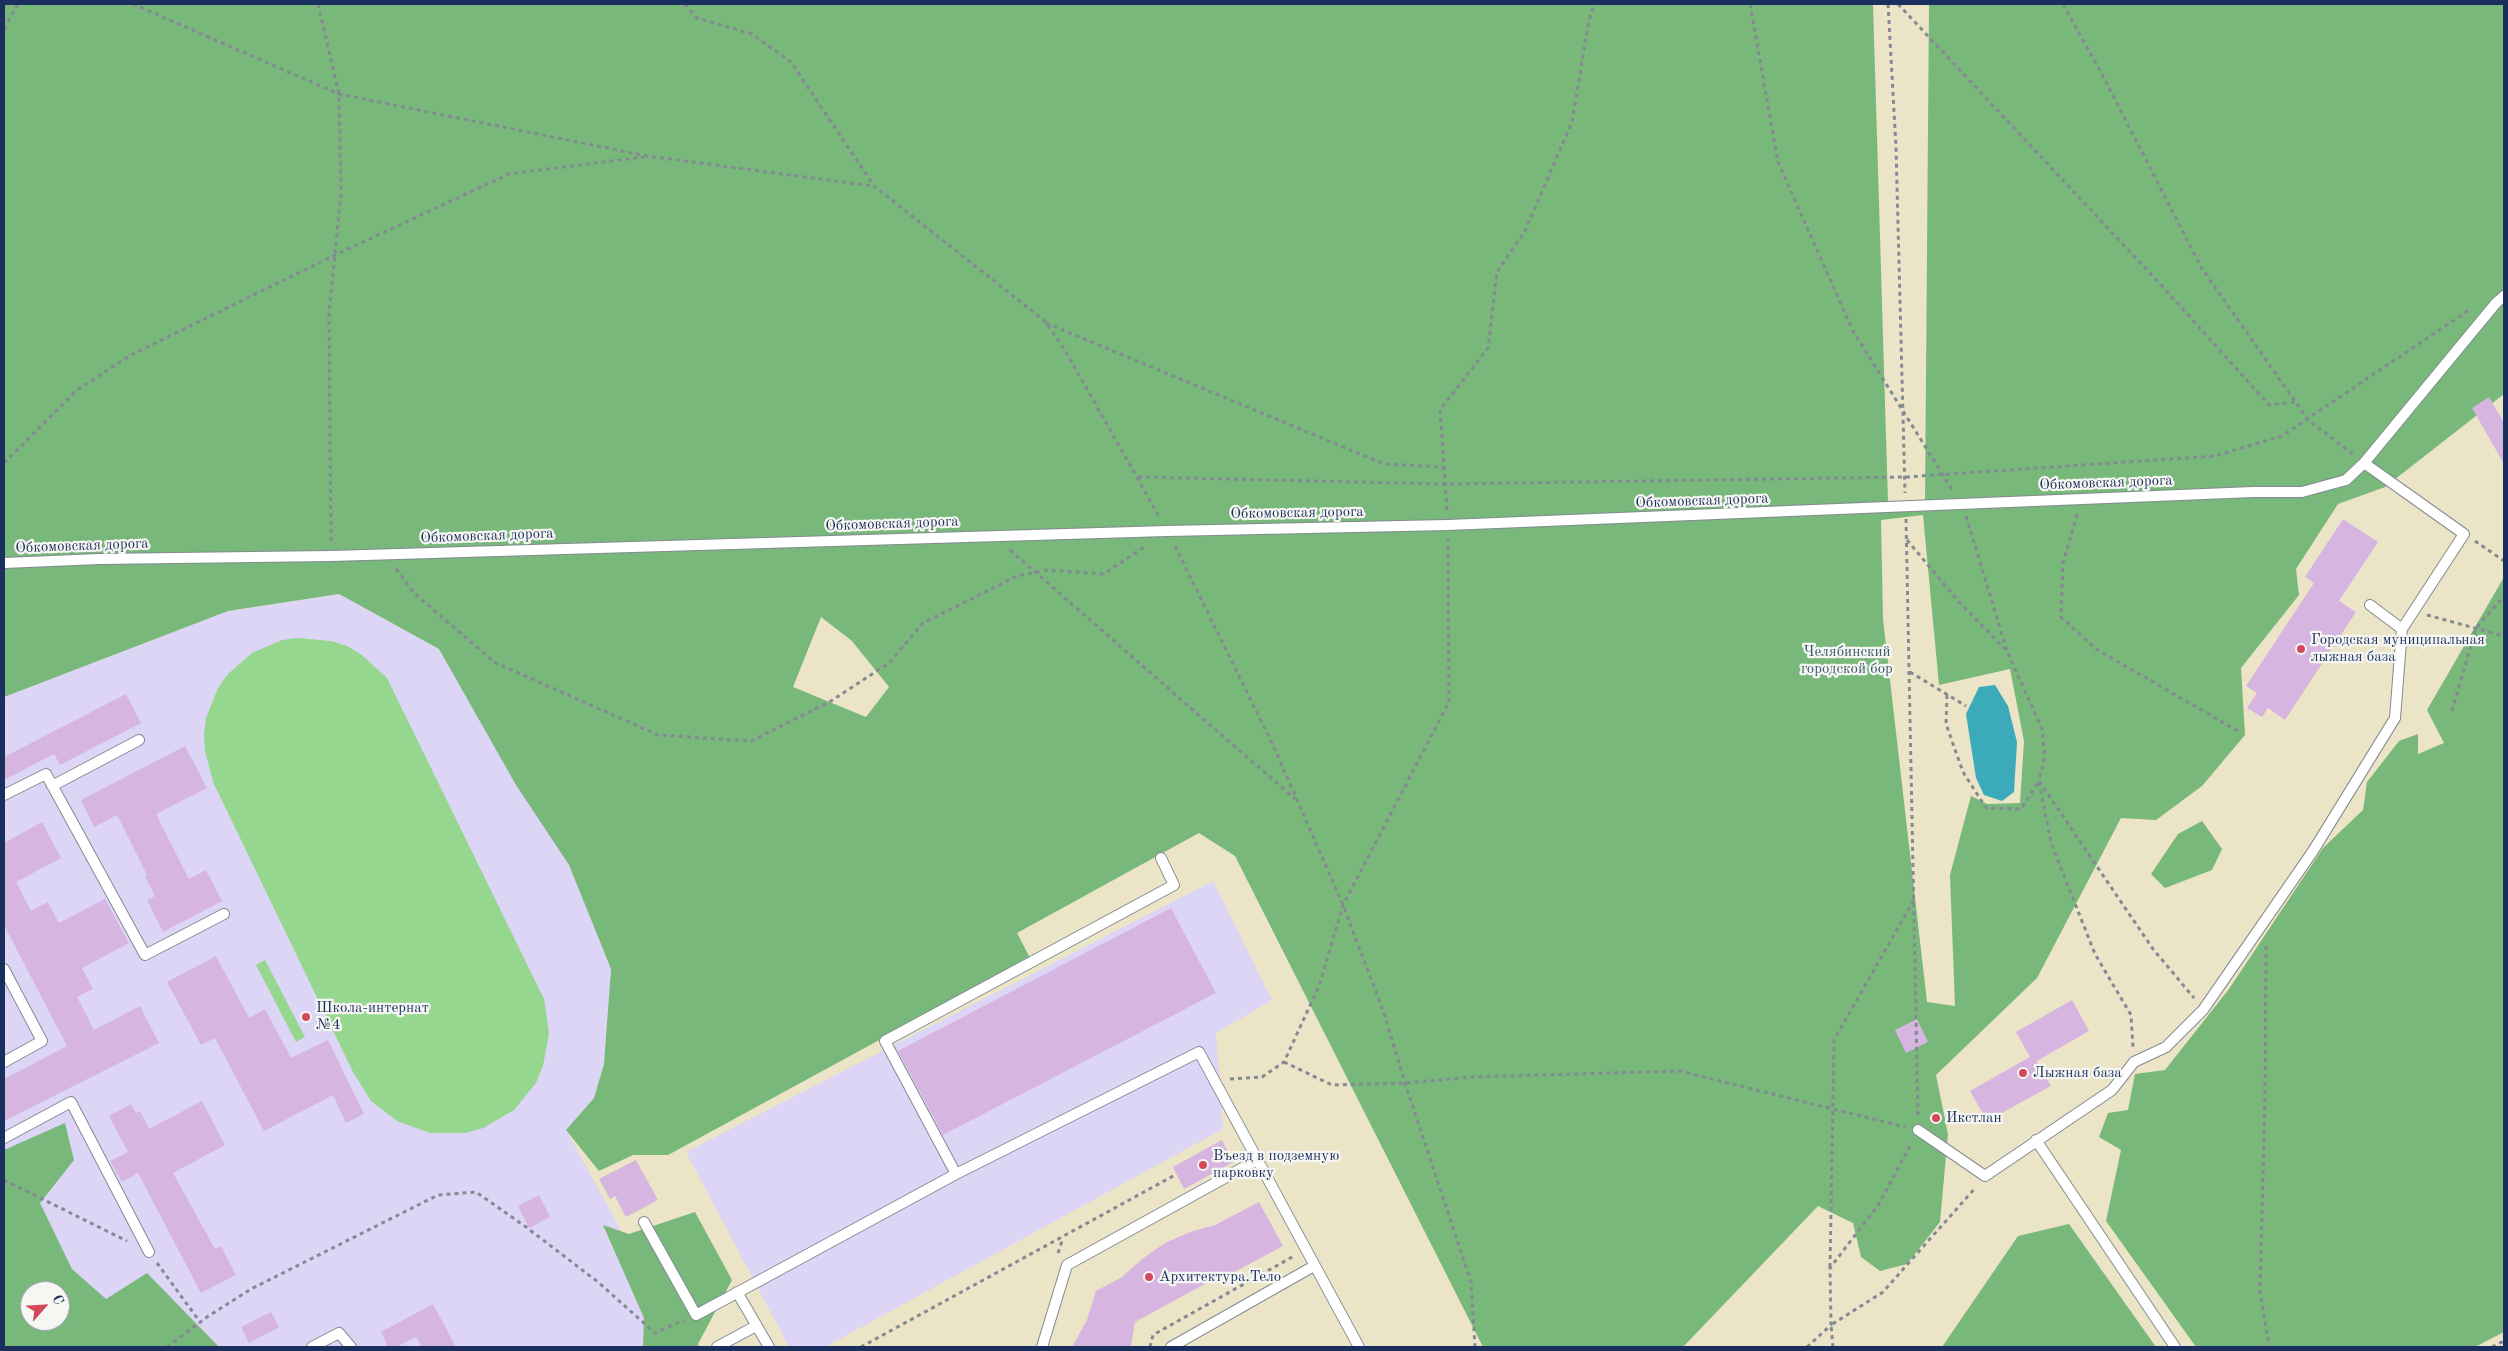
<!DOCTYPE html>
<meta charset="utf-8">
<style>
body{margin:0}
#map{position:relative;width:2508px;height:1351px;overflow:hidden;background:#ebe4c6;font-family:"Old Standard TT",serif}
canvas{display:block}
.frame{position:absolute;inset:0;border:5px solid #1b2f5e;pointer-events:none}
.north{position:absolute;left:20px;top:1281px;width:50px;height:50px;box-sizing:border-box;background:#f6f6f2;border:1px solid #9ea6b7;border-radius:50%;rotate:64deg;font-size:14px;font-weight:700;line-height:20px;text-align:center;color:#1b2f5e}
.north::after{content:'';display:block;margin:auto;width:18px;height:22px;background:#d1495b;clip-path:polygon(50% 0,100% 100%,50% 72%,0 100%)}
</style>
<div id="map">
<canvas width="2508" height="1351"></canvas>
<div class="frame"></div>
<div class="north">С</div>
</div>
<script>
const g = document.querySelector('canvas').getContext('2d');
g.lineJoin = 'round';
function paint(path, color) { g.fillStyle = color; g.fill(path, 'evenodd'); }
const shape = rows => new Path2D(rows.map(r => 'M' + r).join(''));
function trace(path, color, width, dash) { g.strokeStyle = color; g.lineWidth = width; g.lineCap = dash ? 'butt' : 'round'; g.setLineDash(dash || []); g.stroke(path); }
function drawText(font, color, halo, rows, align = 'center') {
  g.font = font + ' "Old Standard TT",serif'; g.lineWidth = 4.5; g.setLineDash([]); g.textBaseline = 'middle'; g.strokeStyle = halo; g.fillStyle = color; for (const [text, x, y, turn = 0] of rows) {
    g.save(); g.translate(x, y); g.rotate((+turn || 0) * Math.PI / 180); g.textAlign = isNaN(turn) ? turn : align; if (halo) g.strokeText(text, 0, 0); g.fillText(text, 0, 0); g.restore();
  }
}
paint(shape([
 [339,594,439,649,569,865,611,969,604,1064,594,1098,566,1130,685,1347,15,1347,4,1326,4,697,228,611],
 [30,1291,60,1291,60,1321,30,1321],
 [1213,881,1272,1000,1216,1033,1223,1129,825,1347,789,1347,686,1152]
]), '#ddd5f6');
paint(shape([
 [298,638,331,641,347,646,362,655,387,678,544,999,549,1033,543,1066,536,1083,514,1110,483,1128,466,1133,430,1133,397,1121,371,1101,353,1072,213,782,205,751,204,734,206,718,218,688,228,674,252,653,282,640],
 [265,960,305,1037,296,1042,256,965]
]), '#95d78f');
paint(shape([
 [4,4,1873,4,1888,503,1925,501,1929,4,2504,4,2504,394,2385,487,2338,504,2296,569,2299,595,2241,668,2245,735,2202,786,2156,820,2121,818,2037,978,1936,1075,1948,1134,1940,1222,1907,1264,1880,1271,1861,1257,1853,1223,1818,1206,1683,1347,1483,1347,1235,856,1199,833,1017,933,1030,958,668,1155,633,1155,599,1171,566,1130,594,1098,604,1064,611,969,569,865,516,785,439,649,339,594,228,611,4,697],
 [1923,515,1939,685,2010,669,2024,741,2020,803,1987,804,1971,796,1950,875,1955,1006,1927,1002,1883,619,1881,520],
 [821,617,852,641,889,687,866,717,793,687],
 [2504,577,2504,1332,2475,1347,2196,1347,2106,1221,2121,1150,2099,1137,2108,1113,2128,1110,2135,1074,2165,1070,2229,989,2323,848,2363,810,2367,782,2399,741,2418,734,2418,754,2444,743,2427,710],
 [2202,821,2222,849,2212,870,2165,888,2151,874,2178,834],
 [65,1123,74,1160,40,1203,72,1269,106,1299,147,1273,219,1347,4,1347,4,1150],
 [30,1291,60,1291,60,1321,30,1321],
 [695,1212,732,1280,698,1344,699,1347,643,1347,644,1318,603,1225,629,1234],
 [2069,1224,2156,1347,1942,1347,2018,1236]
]), '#78b87a');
paint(shape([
 [1995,685,2008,706,2017,742,2014,792,2002,801,1984,795,1976,778,1966,714,1979,687]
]), '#3baaba');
paint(shape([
 [2489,397,2504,423,2504,464,2472,408],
 [2343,519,2378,542,2339,601,2356,612,2285,720,2268,708,2262,717,2247,708,2257,693,2246,686,2314,583,2305,577],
 [126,694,141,723,60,765,54,754,4,780,4,757],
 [185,746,207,788,156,814,189,879,206,870,222,901,163,932,147,900,155,896,145,877,147,875,117,815,94,827,81,800],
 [42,822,61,858,16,882,31,911,48,902,59,923,105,899,129,943,82,968,93,989,77,997,94,1030,140,1006,159,1043,4,1121,4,1079,67,1046,4,925,4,843],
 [1171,908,1216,993,943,1135,898,1051],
 [216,956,249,1018,265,1009,291,1058,328,1040,364,1114,346,1123,333,1095,264,1131,215,1038,201,1045,167,982],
 [2072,1000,2089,1031,2037,1061,2051,1086,1987,1121,1970,1091,2030,1057,2016,1032],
 [1917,1019,1928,1042,1906,1053,1895,1030],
 [202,1101,225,1145,173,1173,215,1249,221,1246,236,1275,201,1293,138,1173,122,1182,110,1161,128,1152,109,1116,131,1104,136,1113,140,1111,149,1129],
 [1222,1140,1233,1162,1184,1189,1173,1167],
 [636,1160,658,1200,626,1217,615,1196,610,1199,599,1179],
 [539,1195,550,1217,529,1228,518,1206],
 [1259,1202,1283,1246,1225,1277,1223,1274,1135,1322,1131,1347,1072,1347,1087,1320,1096,1291,1122,1277,1142,1259,1165,1243,1190,1232,1215,1225],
 [433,1304,456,1347,422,1347,416,1337,396,1347,388,1347,381,1332],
 [271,1312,279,1327,249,1343,241,1327]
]), '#d6b6e1');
const service = shape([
 [4,563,99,559,331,556,1167,531,1448,525,2253,492,2302,492,2346,480,2364,463,2496,303,2504,296],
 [2370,605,2402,629],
 [52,786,139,740],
 [4,795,46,774,145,955,224,914],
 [4,969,42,1041,4,1062],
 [1918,1130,1985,1176,2112,1090,2134,1062,2166,1047,2203,1010,2313,851,2395,718,2402,629,2464,534,2364,463],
 [4,1138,71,1102,149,1252],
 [2036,1140,2175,1347],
 [956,1174,885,1041,1174,885,1161,858],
 [644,1222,696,1315,956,1174,1199,1052,1359,1347],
 [737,1292,769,1347],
 [312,1347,339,1333,351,1347],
 [717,1347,756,1326],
 [1042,1347,1067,1265,1257,1160],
 [1171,1347,1314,1266]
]);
trace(service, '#838a92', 12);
trace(shape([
 [133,4,339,94,647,156,873,186],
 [318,4,339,94,341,193,329,314,331,543],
 [685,4,697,18,752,34,791,62,874,186,1046,322,1066,352,1160,518],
 [1750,4,1778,162,1853,331,1953,491],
 [1888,4,1896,147,1905,493],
 [1898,4,2162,286,2269,405,2296,402],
 [2063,4,2102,74,2201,267,2308,420,2354,455],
 [4,29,18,4],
 [1046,323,1384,464,1444,467],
 [4,463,77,390,131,355,335,255,509,174,644,157],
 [1138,477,1445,484,1905,477,2215,456,2282,436,2469,310],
 [1447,510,1440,410,1488,348,1497,272,1525,231,1572,122,1588,25,1594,4],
 [2077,514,2063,563,2061,617,2096,649,2238,731],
 [1966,516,2007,651],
 [1906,519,1918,1118],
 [1907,540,1959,602,2007,651,2042,729,2045,755,2039,781,2153,949,2194,998],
 [2475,541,2504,561],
 [1175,546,1273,745,1343,905,1384,1013,1405,1083,1471,1282,1475,1347],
 [1010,550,1295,799],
 [396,569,415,594,494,662,658,735,751,741,831,701,889,663,923,623,1017,576,1048,570,1104,574,1144,547],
 [2427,615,2504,636],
 [1910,672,1966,706],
 [1947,695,1946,724,1963,772,1986,808,2021,809,2039,781,2051,843,2095,954,2131,1015,2133,1047],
 [2452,711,2476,628,2504,596],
 [2266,946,2265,1097,2260,1290,2269,1347],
 [1284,1062,1332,1085,1405,1083,1472,1077,1680,1071,1905,1127],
 [1230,1079,1262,1077,1284,1062,1319,986,1343,905,1449,702,1448,539],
 [4,1180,127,1241],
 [1058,1253,1063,1238],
 [157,1263,200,1322],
 [1830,1267,1834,1040,1915,898],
 [167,1347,207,1317,251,1289,438,1195,476,1192,526,1227,598,1282,655,1333,684,1320],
 [861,1347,1175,1175],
 [1150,1347,1153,1335,1294,1256],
 [1807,1347,1831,1325,1830,1268,1879,1204,1912,1142],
 [1833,1347,1831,1325,1883,1292,1976,1187],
 [2492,1347,2504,1341]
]), '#838a92', 3, [4, 4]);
trace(service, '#fff', 10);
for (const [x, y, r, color] of [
 [2301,649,5,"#d1495b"],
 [306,1017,5,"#d1495b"],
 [2023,1073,5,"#d1495b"],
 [1936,1118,5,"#d1495b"],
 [1203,1165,5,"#d1495b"],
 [1149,1277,5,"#d1495b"]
]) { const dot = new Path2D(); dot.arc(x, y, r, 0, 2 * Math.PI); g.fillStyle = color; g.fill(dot); trace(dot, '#f6f6f2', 2); }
drawText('15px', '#1b2f5e', '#f6f6f2', [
 ["Обкомовская дорога",2106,483,-2],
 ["Обкомовская дорога",1702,501,-2],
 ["Обкомовская дорога",1297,513,-1],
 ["Обкомовская дорога",892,524,-2],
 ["Обкомовская дорога",487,536,-2],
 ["Обкомовская дорога",82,546,-2]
]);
drawText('15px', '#1b2f5e', '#f6f6f2', [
 ["Городская муниципальная",2311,640],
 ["лыжная база",2311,657],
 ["Школа-интернат",316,1008],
 ["№4",316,1025],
 ["Лыжная база",2033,1073],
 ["Икстлан",1946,1118],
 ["Въезд в подземную",1213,1156],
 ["парковку",1213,1173],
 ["Архитектура.Тело",1159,1277]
], 'left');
drawText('15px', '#3a596a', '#f6f6f2', [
 ["Челябинский",1847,652],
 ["городской бор",1847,669]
]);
</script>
